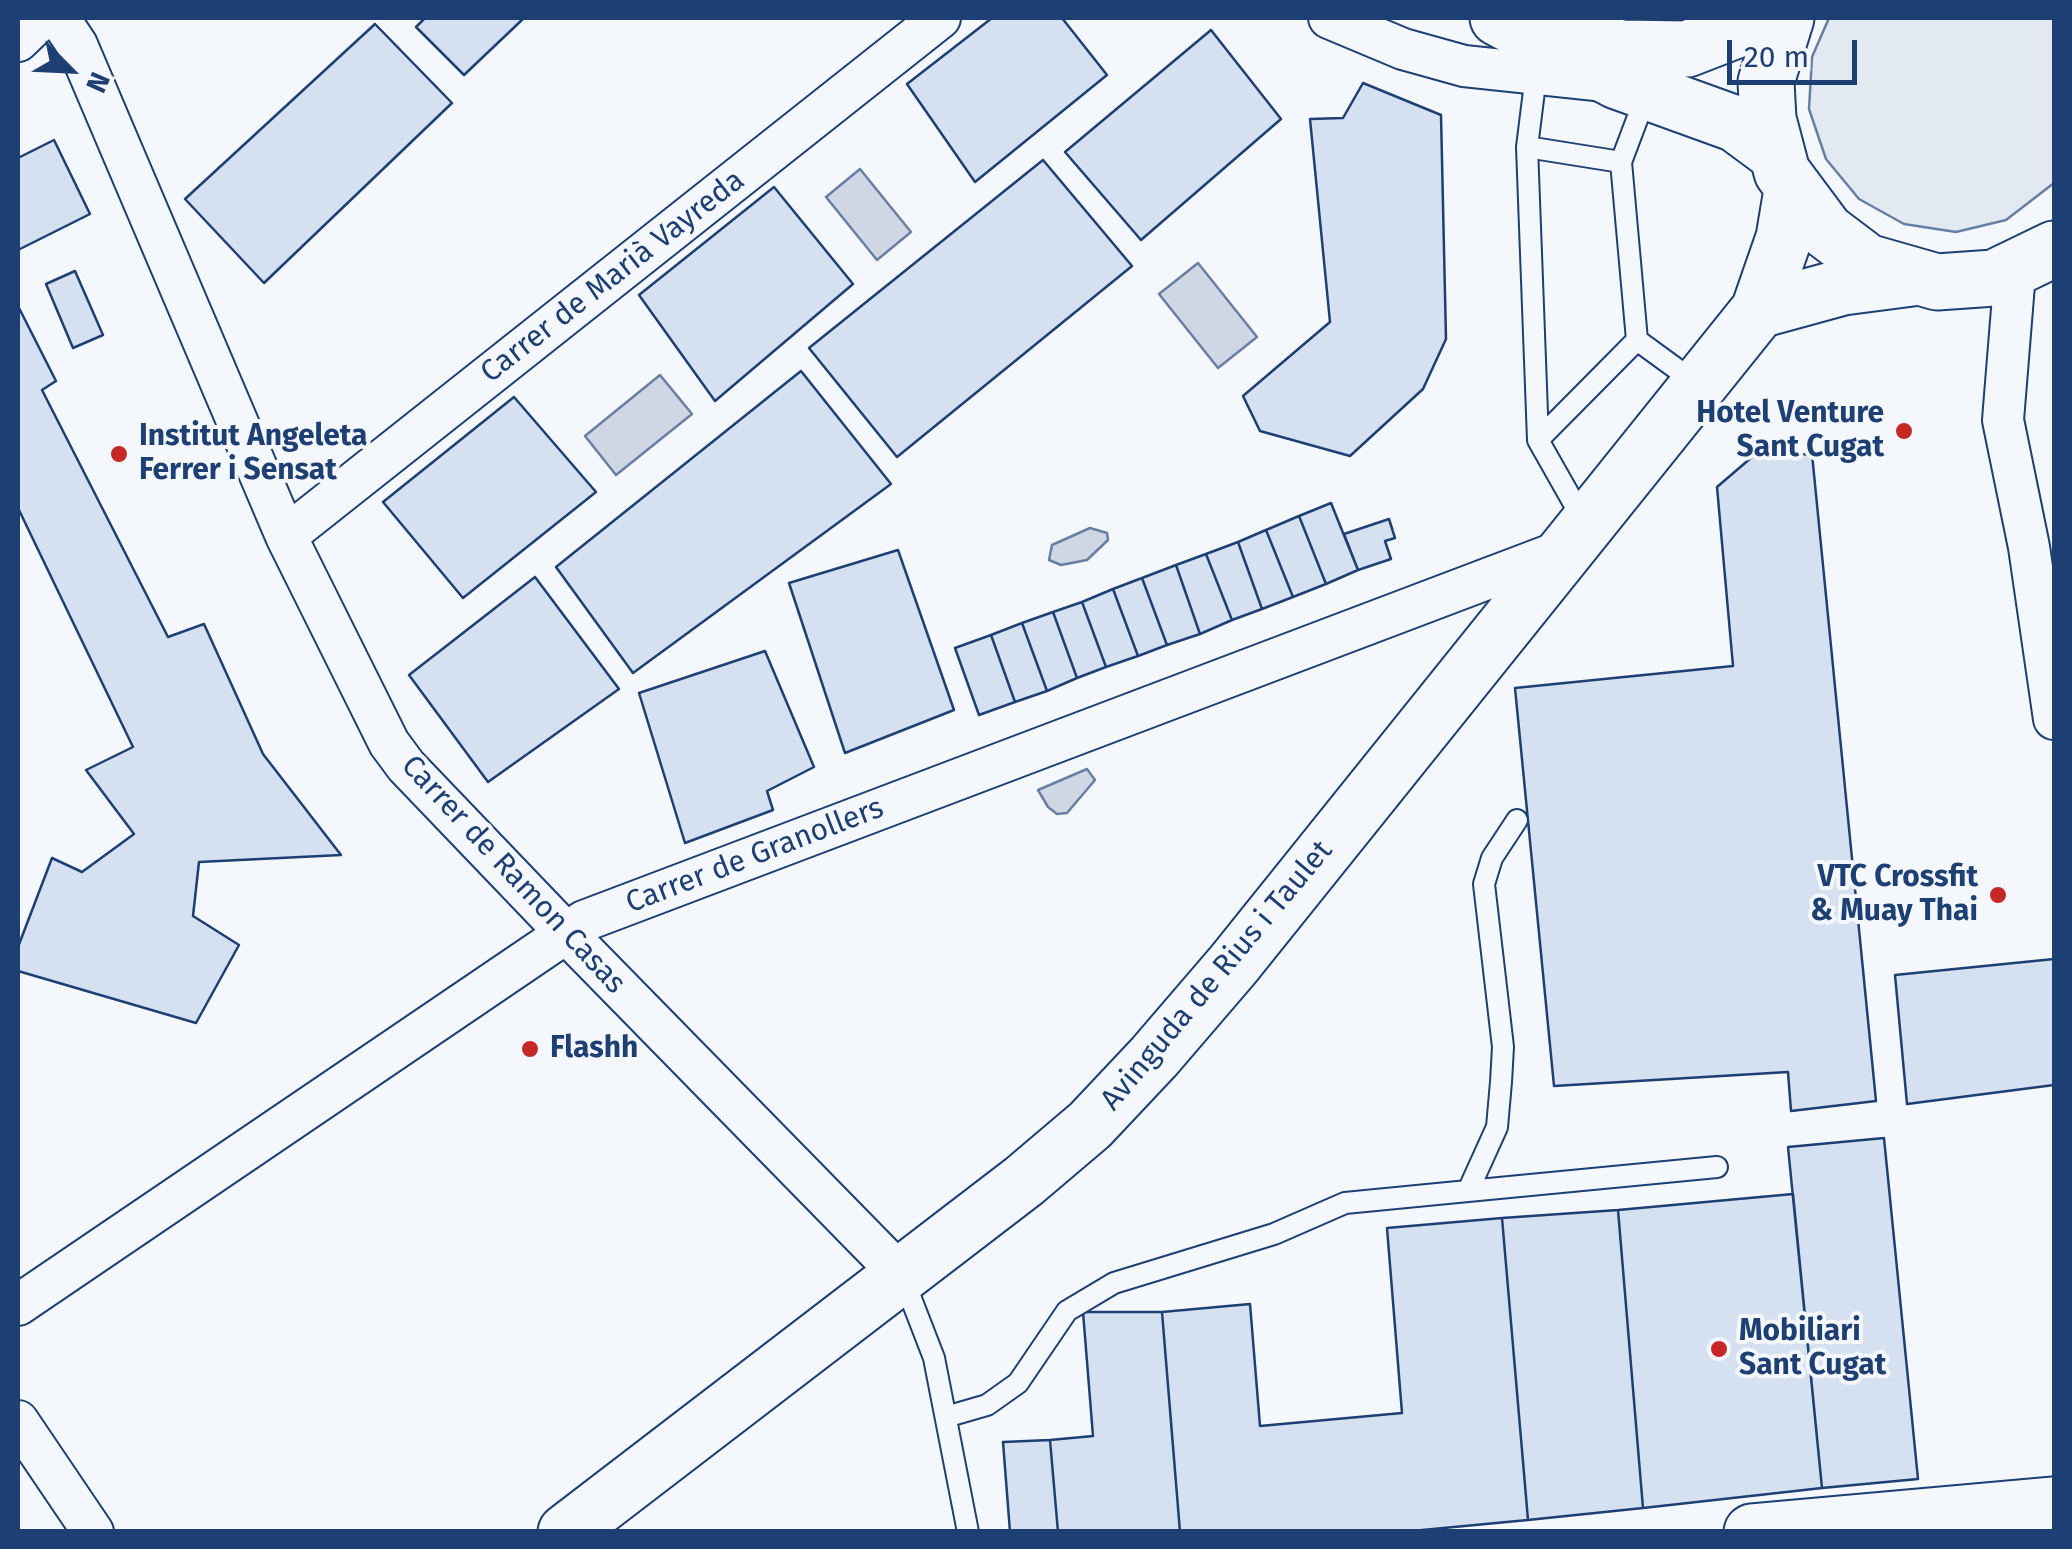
<!DOCTYPE html>
<meta charset="utf-8">
<style>
body{margin:0}
#map{position:relative;width:2072px;height:1549px;overflow:hidden;background:#f4f7fb;font-family:"Fira Sans",sans-serif}
canvas{display:block}
.frame{position:absolute;inset:0;border:20px solid #1d3f73;pointer-events:none}
.north{position:absolute;left:20px;top:20px;width:100px;height:100px;-webkit-text-stroke:8px #f4f7fb;paint-order:stroke;rotate:114deg;font-size:28px;font-weight:700;line-height:40px;text-align:center;color:#1d3f73}
.north::after{content:'';display:block;margin:auto;width:35px;height:45px;background:#1d3f73;clip-path:polygon(50% 0,100% 100%,50% 72%,0 100%)}
.scale{position:absolute;left:1727px;top:40px;width:130px;height:45px;box-sizing:border-box;border:5px solid #1d3f73;border-top:0;padding-left:12px;font-size:30px;line-height:35px;white-space:nowrap;color:#1d3f73;-webkit-text-stroke:8px #f4f7fb;paint-order:stroke}
</style>
<div id="map">
<canvas width="2072" height="1549"></canvas>
<div class="frame"></div>
<div class="north">N</div>
<div class="scale">20 m</div>
</div>
<script>
const g = document.querySelector('canvas').getContext('2d');
g.lineJoin = 'round';
function paint(path, color) { g.fillStyle = color; g.fill(path, 'evenodd'); }
const shape = rows => new Path2D(rows.map(r => 'M' + r).join(''));
function trace(path, color, width, dash) { g.strokeStyle = color; g.lineWidth = width; g.lineCap = dash ? 'butt' : 'round'; g.setLineDash(dash || []); g.stroke(path); }
function drawText(font, color, halo, rows, align = 'center') {
  g.font = font + ' "Fira Sans",sans-serif'; g.lineWidth = 8; g.setLineDash([]); g.textBaseline = 'middle'; g.strokeStyle = halo; g.fillStyle = color; for (const [text, x, y, turn = 0] of rows) {
    g.save(); g.translate(x, y); g.rotate((+turn || 0) * Math.PI / 180); g.textAlign = isNaN(turn) ? turn : align; if (halo) g.strokeText(text, 0, 0); g.fillText(text, 0, 0); g.restore();
  }
}
const green = shape([
 [1829,18,2054,18,2054,183,2006,220,1956,232,1904,224,1859,199,1826,159,1809,109,1812,57,1829,18]
]);
paint(green, '#e3e9f0');
trace(green, '#687fa3', 2.5);
const water = shape([
 [860,169,911,232,877,260,826,197,860,169],
 [1198,263,1257,337,1218,368,1159,294,1198,263],
 [660,375,692,414,616,475,585,436,660,375],
 [1090,528,1107,533,1108,540,1087,560,1061,565,1049,560,1052,545,1090,528],
 [1087,769,1095,780,1067,813,1057,814,1048,807,1038,790,1087,769]
]);
paint(water, '#cfd7e4');
trace(water, '#687fa3', 2.5);
const building = shape([
 [425,18,424,18,524,18,464,75,416,27,425,18],
 [992,18,1062,18,1107,75,975,182,907,84,992,18],
 [375,24,452,103,264,283,185,199,375,24],
 [1211,30,1281,119,1141,240,1065,152,1211,30],
 [1363,83,1441,115,1446,339,1423,389,1350,456,1260,431,1243,396,1330,322,1310,119,1343,118,1363,83],
 [54,140,90,214,18,250,18,158,54,140],
 [1043,160,1132,266,897,457,809,348,1043,160],
 [774,187,853,284,715,401,639,295,774,187],
 [75,271,103,335,73,348,46,284,75,271],
 [18,306,56,381,42,390,168,637,204,624,263,754,341,855,199,862,193,916,239,945,196,1023,18,971,18,947,52,858,82,872,134,834,86,770,133,747,18,508,18,306],
 [801,371,891,484,633,673,556,567,801,371],
 [514,397,596,492,463,598,383,502,514,397],
 [1812,454,1876,1101,1791,1111,1788,1072,1554,1086,1515,688,1733,666,1717,487,1752,457,1812,454],
 [1331,503,1358,570,1326,584,1299,516,1331,503],
 [1299,516,1326,584,1293,597,1266,530,1299,516],
 [1389,519,1395,538,1385,541,1391,559,1358,570,1344,534,1389,519],
 [1266,530,1293,597,1262,609,1238,542,1266,530],
 [1238,542,1262,609,1232,620,1206,554,1238,542],
 [898,550,954,710,845,753,789,583,898,550],
 [1206,554,1232,620,1200,634,1176,565,1206,554],
 [1176,565,1200,634,1167,645,1142,578,1176,565],
 [535,577,619,689,488,782,409,675,535,577],
 [1142,578,1167,645,1138,656,1113,589,1142,578],
 [1113,589,1138,656,1106,667,1082,602,1113,589],
 [1082,602,1106,667,1077,678,1053,612,1082,602],
 [1053,612,1077,678,1047,691,1022,623,1053,612],
 [1022,623,1047,691,1015,702,991,635,1022,623],
 [991,635,1015,702,979,715,955,648,991,635],
 [765,651,814,767,767,791,773,810,685,843,639,693,765,651],
 [2054,959,2054,1085,1907,1104,1895,975,2054,959],
 [1884,1138,1918,1479,1822,1488,1788,1147,1884,1138],
 [1793,1194,1822,1488,1643,1508,1618,1210,1793,1194],
 [1618,1210,1643,1508,1528,1520,1502,1218,1618,1210],
 [1502,1218,1528,1520,1401,1532,1180,1532,1162,1312,1250,1304,1260,1426,1402,1413,1387,1228,1502,1218],
 [1083,1312,1162,1312,1180,1532,1058,1532,1050,1440,1093,1436,1083,1312],
 [1050,1440,1058,1532,1010,1532,1003,1442,1050,1440]
]);
paint(building, '#d5e0f0');
trace(building, '#1d3f73', 2.5);
const lane = shape([
 [1536,75,1527,147,1538,440,1585,523],
 [1527,147,1621,162],
 [1637,340,1696,383],
 [1538,440,1637,340,1621,162,1647,93],
 [1517,820,1492,858,1484,884,1503,1047,1501,1082,1497,1127,1468,1191,1717,1167],
 [903,1278,934,1358,968,1532],
 [949,1416,987,1405,1018,1383,1067,1311,1114,1283,1274,1234,1345,1203,1468,1191]
]);
const street = shape([
 [59,18,77,45,286,536,389,743,406,766,566,933,902,1276],
 [1329,18,1403,49,1464,66,1605,81],
 [18,41,42,18],
 [2015,272,2003,420,2029,547,2054,719],
 [286,536,940,18],
 [18,1305,584,921,1566,549],
 [18,1421,93,1532]
]);
const secondary = shape([
 [1498,18,1617,81,1736,124,1774,152],
 [1786,18,1766,82,1768,119,1782,172,1826,231,1867,262,1937,282,1994,278,2054,249],
 [1577,37,1621,48,1687,49,1767,18],
 [1759,310,1843,287,1912,278],
 [566,1532,1024,1181,1090,1125,1154,1057,1233,965,1759,310,1784,238,1792,190],
 [1752,1532,2054,1505]
]);
trace(lane, '#1d3f73', 24);
trace(street, '#1d3f73', 44);
trace(secondary, '#1d3f73', 59);
trace(lane, '#f4f7fb', 20);
trace(street, '#f4f7fb', 40);
trace(secondary, '#f4f7fb', 55);
for (const [x, y, r, color] of [
 [1904,431,10,"#c62828"],
 [119,454,10,"#c62828"],
 [1998,895,10,"#c62828"],
 [530,1049,10,"#c62828"],
 [1719,1349,10,"#c62828"]
]) { const dot = new Path2D(); dot.arc(x, y, r, 0, 2 * Math.PI); g.fillStyle = color; g.fill(dot); trace(dot, '#f4f7fb', 4); }
drawText('30px', '#1d3f73', '#f4f7fb', [
 ["Carrer de Marià Vayreda",613,277,-38],
 ["Carrer de Granollers",755,856,-21],
 ["Carrer de Ramon Casas",513,875,47],
 ["Avinguda de Rius i Taulet",1217,976,-50]
]);
drawText('bold 30px', '#1d3f73', '#f4f7fb', [
 ["Hotel Venture",1884,414,"right"],
 ["Sant Cugat",1884,448,"right"],
 ["Institut Angeleta",139,437],
 ["Ferrer i Sensat",139,471],
 ["VTC Crossfit",1978,878,"right"],
 ["& Muay Thai",1978,912,"right"],
 ["Flashh",550,1049],
 ["Mobiliari",1739,1332],
 ["Sant Cugat",1739,1366]
], 'left');
</script>
